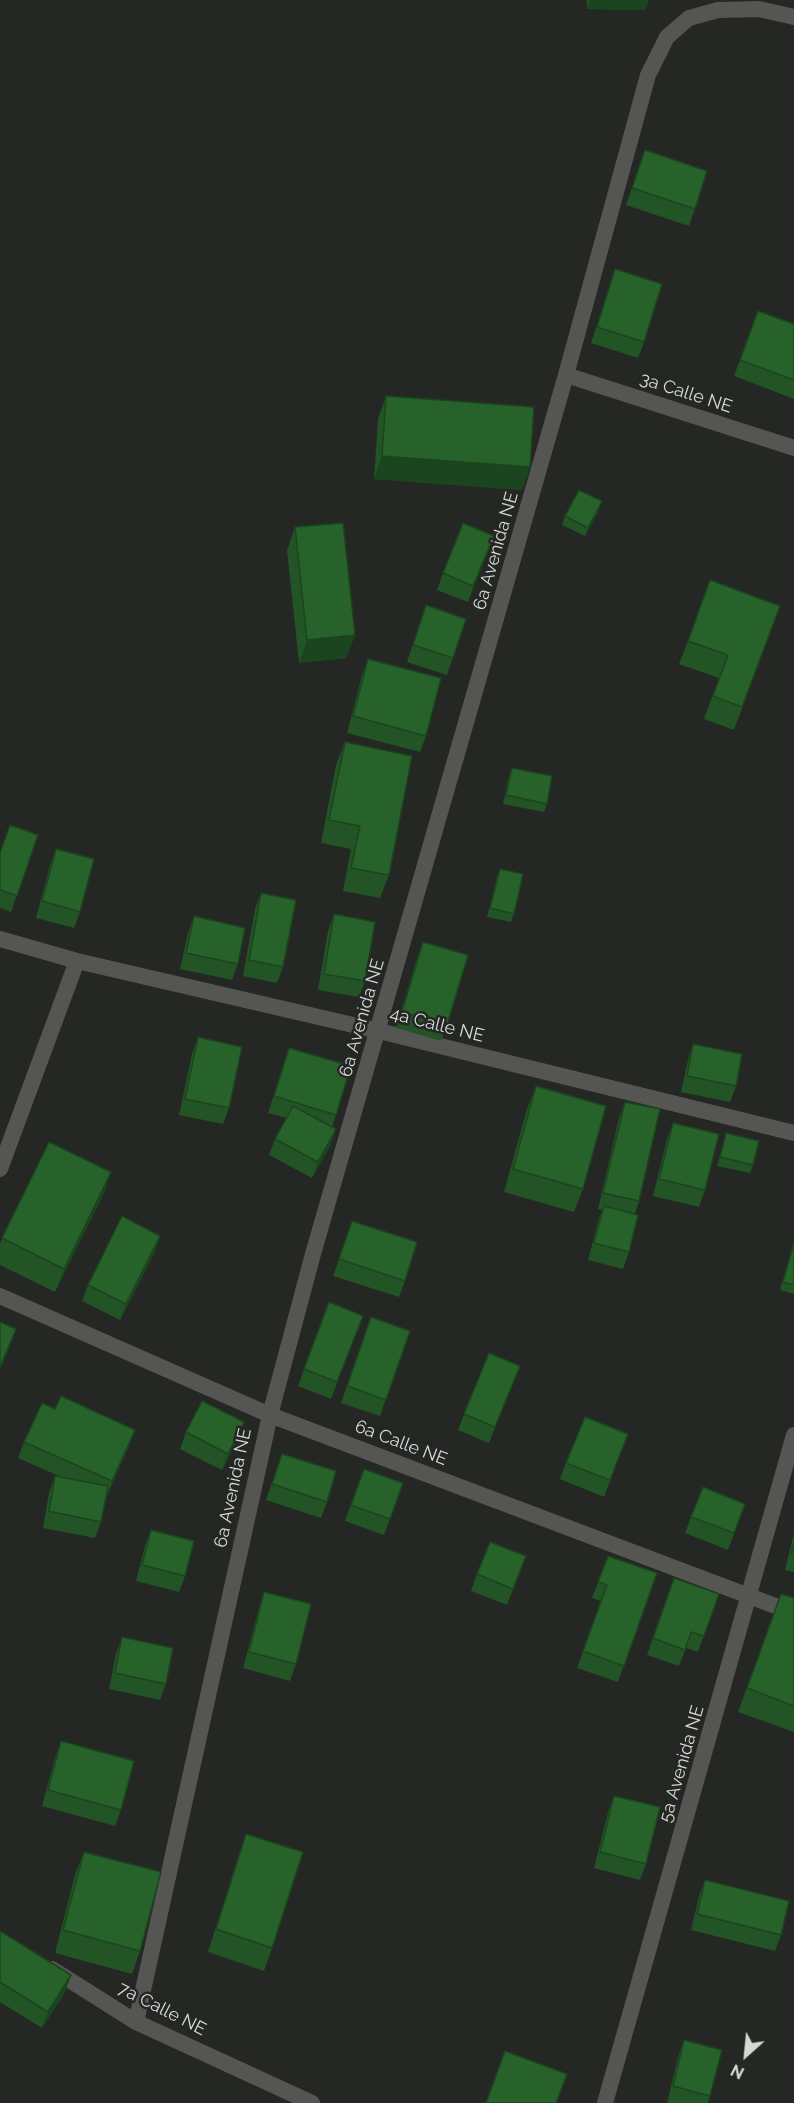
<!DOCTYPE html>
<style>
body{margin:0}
#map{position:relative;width:794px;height:2103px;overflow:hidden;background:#242724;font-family:Raleway,sans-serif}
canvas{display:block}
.north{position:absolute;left:716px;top:2025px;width:60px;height:60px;-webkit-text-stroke:4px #242724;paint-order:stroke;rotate:207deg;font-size:16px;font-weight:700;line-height:24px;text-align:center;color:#d7d9d7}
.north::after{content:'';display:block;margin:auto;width:21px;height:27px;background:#d7d9d7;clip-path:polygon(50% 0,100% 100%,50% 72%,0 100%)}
</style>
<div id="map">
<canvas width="794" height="2103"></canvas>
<div class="north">N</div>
</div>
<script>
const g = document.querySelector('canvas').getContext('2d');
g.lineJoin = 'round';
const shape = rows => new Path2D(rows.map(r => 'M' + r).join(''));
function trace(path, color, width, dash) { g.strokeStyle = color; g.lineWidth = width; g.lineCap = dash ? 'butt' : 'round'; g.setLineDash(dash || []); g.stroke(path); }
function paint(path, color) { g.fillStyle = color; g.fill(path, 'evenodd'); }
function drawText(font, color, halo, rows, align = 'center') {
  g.font = font + ' Raleway,sans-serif'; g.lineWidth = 5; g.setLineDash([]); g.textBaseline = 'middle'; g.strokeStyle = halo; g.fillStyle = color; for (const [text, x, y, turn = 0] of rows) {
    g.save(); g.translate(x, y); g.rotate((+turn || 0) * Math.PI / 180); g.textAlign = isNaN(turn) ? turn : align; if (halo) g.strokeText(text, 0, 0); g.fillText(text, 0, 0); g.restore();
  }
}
trace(shape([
 [566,375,794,448],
 [0,939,77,961,379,1031,794,1133],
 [0,1169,77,961],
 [0,1296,270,1415,794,1613],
 [52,1969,136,2022,312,2103],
 [136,2022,270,1415,313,1254,566,375,648,75,667,37,689,18,718,10,759,9,794,17],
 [605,2103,794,1435]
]), '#555654', 16);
paint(shape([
 [587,0,649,0,645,10,587,9],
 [645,150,695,209,689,226,626,205],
 [615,269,644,342,638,358,591,343],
 [758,311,794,324,794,399,734,376],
 [386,396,530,467,522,490,374,479,378,419],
 [599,510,585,536,562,525,565,516],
 [295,527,355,635,346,658,299,663,287,551],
 [494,536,468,602,437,590,443,573],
 [426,605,466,619,447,675,407,662],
 [780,606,734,730,704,719,719,678,679,664,688,641],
 [368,659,426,736,420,752,347,733,362,675],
 [345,742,389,875,380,898,343,891,351,849,321,843,336,765],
 [512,768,547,804,544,812,503,804,509,776],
 [38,835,11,912,0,908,0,853],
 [56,849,80,912,74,928,36,918,50,865],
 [500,869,514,914,511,922,487,917,497,877],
 [261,893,283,967,277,983,243,976,255,909],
 [334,914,365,981,359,997,318,990,328,931],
 [194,916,238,964,232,980,180,969,188,933],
 [423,942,447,1025,441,1041,396,1028,417,958],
 [198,1037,229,1108,223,1124,179,1115,192,1054],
 [693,1044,736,1086,730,1102,681,1092,688,1060],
 [289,1048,336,1115,332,1127,336,1129,330,1146,312,1178,269,1155,275,1139,287,1118,268,1113],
 [536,1086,583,1189,574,1212,504,1192,527,1109],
 [625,1102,639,1201,635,1214,629,1252,623,1269,588,1260,598,1222,602,1210,598,1209,619,1118],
 [673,1123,705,1190,699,1207,653,1196,667,1139],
 [726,1133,753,1165,750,1173,717,1166],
 [111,1172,103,1195,55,1292,0,1265,0,1244,2,1238],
 [352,1221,405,1281,399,1297,333,1276],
 [160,1236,155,1252,120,1320,82,1301,88,1285],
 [794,1242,794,1294,780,1290],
 [329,1302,363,1316,331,1399,298,1386],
 [371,1317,410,1331,380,1416,341,1403],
 [520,1366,489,1443,458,1430,464,1414],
 [55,1409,135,1430,129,1446,106,1498,101,1522,95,1538,43,1528,49,1493,55,1476,61,1477,18,1458,24,1442],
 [244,1422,238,1439,222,1470,180,1449,186,1432],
 [628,1434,604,1497,560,1479,566,1463],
 [282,1454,327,1502,321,1518,266,1500],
 [364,1469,403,1483,384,1535,345,1521],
 [745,1504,728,1550,685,1533,691,1517],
 [151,1530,185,1576,179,1592,136,1581,145,1546],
 [794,1533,794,1572,785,1570],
 [526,1556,507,1605,471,1591,477,1574],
 [608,1556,657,1573,618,1682,577,1668,601,1601,592,1598],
 [674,1578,719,1594,698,1652,686,1648,679,1666,647,1655],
 [264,1592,296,1664,290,1681,243,1668,259,1608],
 [781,1594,794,1598,794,1732,738,1712],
 [122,1637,166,1684,160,1700,109,1689,116,1654],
 [61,1741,121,1810,115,1826,42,1806,55,1758],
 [614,1796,646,1864,640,1880,594,1868,608,1812],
 [246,1834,272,1948,264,1971,208,1952,238,1857],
 [84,1852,140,1951,132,1974,55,1953,75,1875],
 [705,1880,781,1935,775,1951,691,1930,699,1896],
 [0,1931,71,1975,65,1992,42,2028,0,2002],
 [684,2040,710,2096,708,2103,667,2103,678,2057]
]), '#225425');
paint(shape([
 [590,0,649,0,645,10,587,9],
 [382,456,530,467,522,490,374,479],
 [602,501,599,510,585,536,588,528],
 [494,536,488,552,468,602,473,586],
 [355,635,346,658,299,663,307,640],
 [336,1129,330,1146,312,1178,318,1162],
 [111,1172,103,1195,55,1292,64,1269],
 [160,1236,155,1252,120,1320,126,1304],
 [16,1329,10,1346,0,1370,0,1367],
 [520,1366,514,1382,489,1443,495,1427],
 [244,1422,238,1439,222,1470,228,1454],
 [135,1430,129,1446,106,1498,112,1481],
 [71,1975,65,1992,42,2028,48,2012]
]), '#1b451e');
const building = shape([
 [645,150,707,171,695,209,632,188,645,150],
 [615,269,662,284,644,342,597,327,615,269],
 [758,311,794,324,794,380,740,360,758,311],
 [386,396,534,407,530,467,382,456,386,396],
 [579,490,602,501,588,528,565,516,579,490],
 [343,523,355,635,307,640,295,527,343,523],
 [463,523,494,536,473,586,443,573,463,523],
 [710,580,780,606,742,707,713,696,728,655,688,641,710,580],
 [426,605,466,619,453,658,413,645,426,605],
 [368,659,441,678,426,736,353,716,368,659],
 [345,742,412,756,389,875,351,868,360,826,329,820,345,742],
 [512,768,552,776,547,804,506,795,512,768],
 [10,825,38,835,17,896,0,890,0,853,10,825],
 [56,849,94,859,80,912,42,901,56,849],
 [500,869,523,874,514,914,490,908,500,869],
 [261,893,296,900,283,967,249,960,261,893],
 [334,914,375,922,365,981,324,974,334,914],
 [194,916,245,928,238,964,186,953,194,916],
 [423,942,468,955,447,1025,402,1012,423,942],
 [198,1037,242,1047,229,1108,185,1099,198,1037],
 [693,1044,742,1054,736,1086,687,1076,693,1044],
 [289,1048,351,1066,336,1115,274,1096,289,1048],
 [536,1086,606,1106,583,1189,513,1169,536,1086],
 [625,1102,660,1109,639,1201,603,1193,625,1102],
 [293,1106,336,1129,318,1162,275,1139,293,1106],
 [673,1123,719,1134,705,1190,659,1179,673,1123],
 [726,1133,759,1141,753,1165,720,1157,726,1133],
 [49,1142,111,1172,64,1269,2,1238,49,1142],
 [604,1206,638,1215,629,1252,594,1243,604,1206],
 [122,1216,160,1236,126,1304,88,1285,122,1216],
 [352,1221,417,1242,405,1281,339,1259,352,1221],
 [794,1243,794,1285,783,1282,794,1243],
 [329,1302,363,1316,337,1382,304,1369,329,1302],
 [371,1317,410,1331,386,1400,347,1386,371,1317],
 [0,1322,16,1329,0,1367,0,1322],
 [489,1353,520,1366,495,1427,464,1414,489,1353],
 [61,1396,135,1430,112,1481,24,1442,42,1403,55,1409,61,1396],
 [202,1401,244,1422,228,1454,186,1432,202,1401],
 [585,1417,628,1434,610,1480,566,1463,585,1417],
 [282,1454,336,1471,327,1502,272,1484,282,1454],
 [364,1469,403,1483,390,1519,351,1505,364,1469],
 [55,1476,108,1486,101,1522,49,1511,55,1476],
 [703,1487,745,1504,734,1533,691,1517,703,1487],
 [151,1530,194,1541,185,1576,142,1565,151,1530],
 [490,1542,526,1556,513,1589,477,1574,490,1542],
 [794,1542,794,1554,791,1554,794,1542],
 [608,1556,657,1573,624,1666,583,1651,607,1585,598,1582,608,1556],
 [674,1578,719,1594,704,1636,691,1632,685,1650,653,1638,674,1578],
 [264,1592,311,1604,296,1664,249,1652,264,1592],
 [781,1594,794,1598,794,1706,747,1688,781,1594],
 [122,1637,173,1648,166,1684,115,1673,122,1637],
 [61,1741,134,1761,121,1810,48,1790,61,1741],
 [614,1796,660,1807,646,1864,600,1852,614,1796],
 [246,1834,303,1852,272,1948,216,1929,246,1834],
 [84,1852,161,1872,140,1951,63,1930,84,1852],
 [705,1880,789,1901,781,1935,697,1914,705,1880],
 [0,1931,71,1975,48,2012,0,1982,0,1931],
 [684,2040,722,2050,710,2096,673,2086,684,2040],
 [505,2051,567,2074,556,2103,486,2103,505,2051]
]);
paint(building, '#27622b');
trace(building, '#1b451e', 1.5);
drawText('18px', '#d7d9d7', '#242724', [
 ["3a Calle NE",686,393,18],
 ["6a Avenida NE",496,551,-74],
 ["6a Avenida NE",362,1018,-74],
 ["4a Calle NE",437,1025,14],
 ["6a Calle NE",401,1443,21],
 ["6a Avenida NE",233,1488,-78],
 ["5a Avenida NE",682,1764,-74],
 ["7a Calle NE",162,2009,27]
]);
</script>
